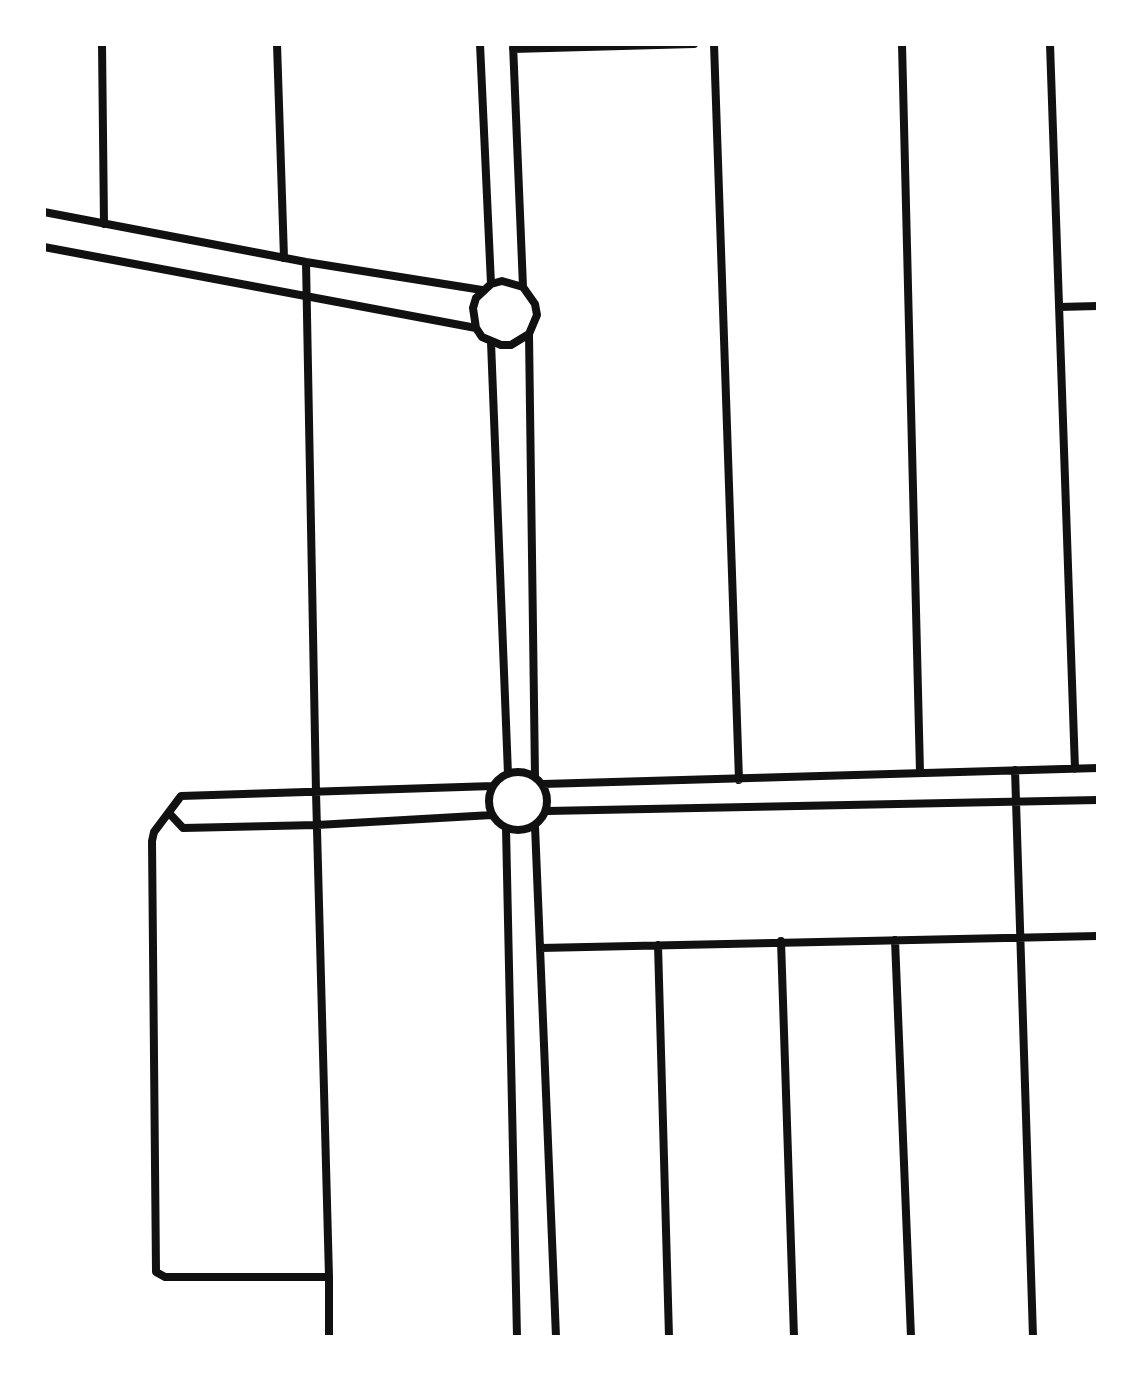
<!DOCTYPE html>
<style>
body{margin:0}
#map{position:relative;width:1142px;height:1381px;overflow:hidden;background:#fff;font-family:Raleway,sans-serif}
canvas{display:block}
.frame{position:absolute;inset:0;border:46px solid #fff;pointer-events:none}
</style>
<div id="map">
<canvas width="1142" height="1381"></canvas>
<div class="frame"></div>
</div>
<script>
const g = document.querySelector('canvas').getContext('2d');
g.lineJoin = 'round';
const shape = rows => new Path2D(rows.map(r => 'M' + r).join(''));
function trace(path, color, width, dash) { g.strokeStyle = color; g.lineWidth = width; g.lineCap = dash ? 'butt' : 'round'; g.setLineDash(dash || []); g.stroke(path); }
trace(shape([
 [102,44,104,224],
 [277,44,284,258],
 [480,44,491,284],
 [513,44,523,287],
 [714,44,739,780],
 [902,44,920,772],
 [1050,44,1075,769],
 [513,49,694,44],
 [44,212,306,262,482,290],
 [44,247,476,328,482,337,501,345,511,345,529,334,537,315,535,304,523,287,502,281,491,284,476,298,473,308,476,328],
 [306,262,316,792,329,1277],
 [1059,307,1098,306],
 [529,334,535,777],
 [491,342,508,774],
 [1015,770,1033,1337],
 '489 801a29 29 0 1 1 58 0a29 29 0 1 1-58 0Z',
 [543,784,1098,768],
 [547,811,1098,800],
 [169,813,183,828,317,825,492,815],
 [535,826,556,1337],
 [506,828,517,1337],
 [895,940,911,1337],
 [781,941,794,1337],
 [658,945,669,1337],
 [540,948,1098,936],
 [329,1337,329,1277,165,1277,156,1272,152,841,154,832,181,796,493,786]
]), '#111', 8);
</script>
